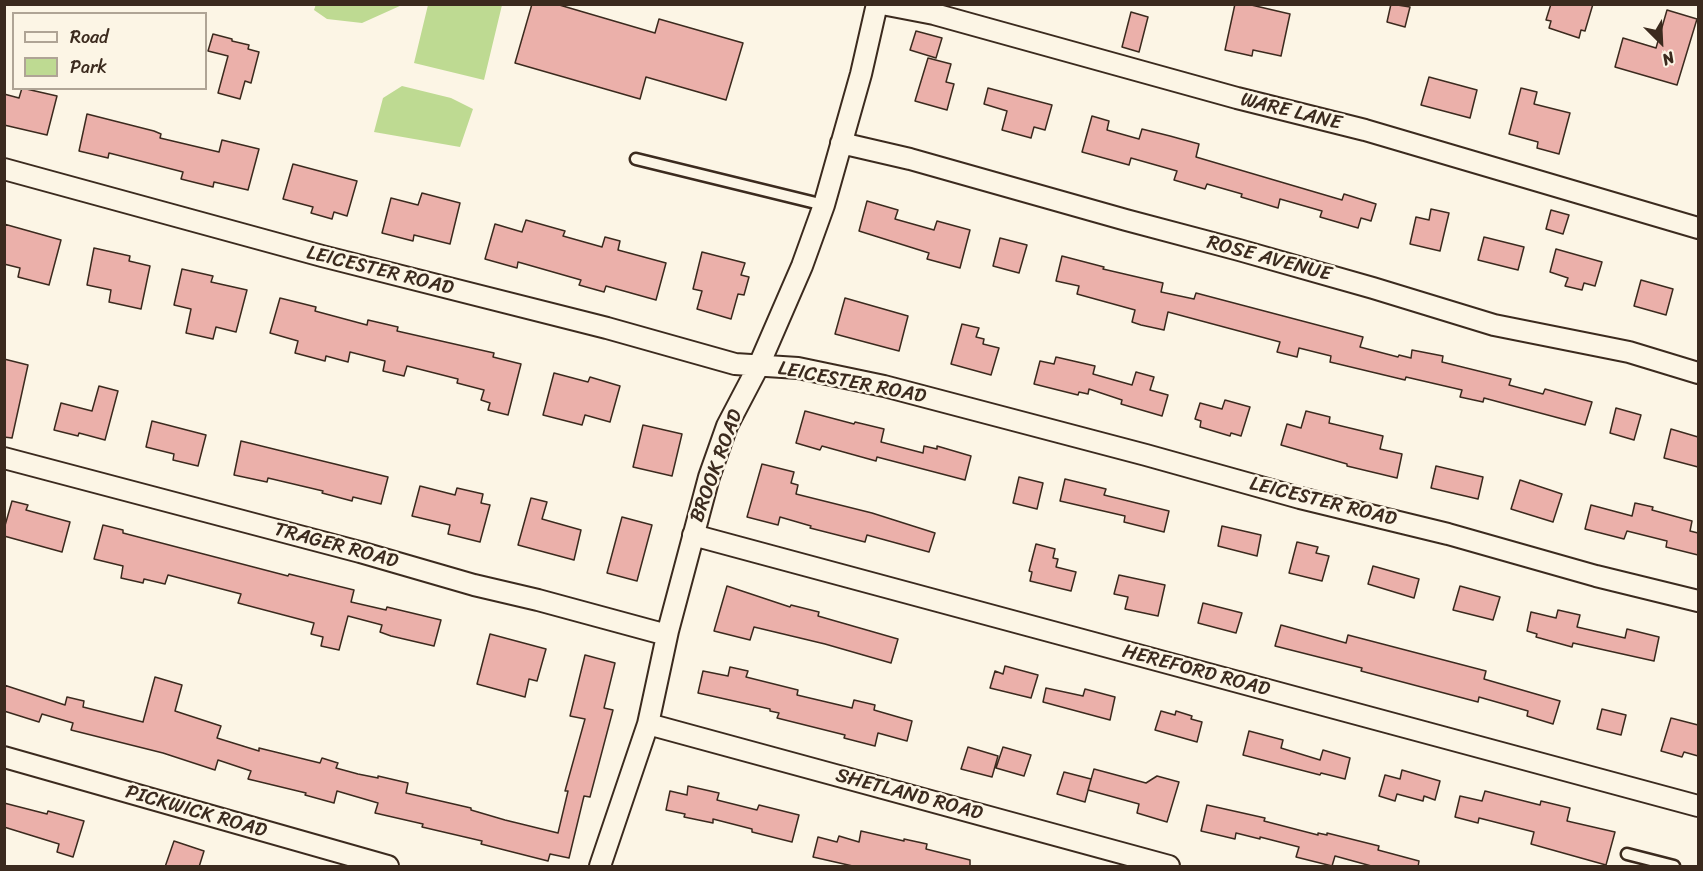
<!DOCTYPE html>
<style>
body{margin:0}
#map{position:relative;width:1703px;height:871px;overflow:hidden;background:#fcf5e5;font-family:Sriracha,sans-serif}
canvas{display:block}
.frame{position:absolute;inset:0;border:6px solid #3b2a1e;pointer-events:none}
.legend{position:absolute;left:12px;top:12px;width:195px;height:78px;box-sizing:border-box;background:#fcf5e5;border:2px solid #afa495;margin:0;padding:8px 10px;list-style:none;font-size:18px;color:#3b2a1e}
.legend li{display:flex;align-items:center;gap:12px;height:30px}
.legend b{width:30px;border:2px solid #afa495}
.north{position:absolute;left:1631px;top:12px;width:60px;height:60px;-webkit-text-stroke:4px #fcf5e5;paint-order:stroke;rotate:156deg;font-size:16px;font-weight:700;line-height:24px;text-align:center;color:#3b2a1e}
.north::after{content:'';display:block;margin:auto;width:21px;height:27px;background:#3b2a1e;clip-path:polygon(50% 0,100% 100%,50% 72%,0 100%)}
</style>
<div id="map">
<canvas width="1703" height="871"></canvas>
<div class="frame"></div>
<ul class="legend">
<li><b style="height:8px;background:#fcf5e5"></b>Road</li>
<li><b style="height:16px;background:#beda92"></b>Park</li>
</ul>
<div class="north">N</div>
</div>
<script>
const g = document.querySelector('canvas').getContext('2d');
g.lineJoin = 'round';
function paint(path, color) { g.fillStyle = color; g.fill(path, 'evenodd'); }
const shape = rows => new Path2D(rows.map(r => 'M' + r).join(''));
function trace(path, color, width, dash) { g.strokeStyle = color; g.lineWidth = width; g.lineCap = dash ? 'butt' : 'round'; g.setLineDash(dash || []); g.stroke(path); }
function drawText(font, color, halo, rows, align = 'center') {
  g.font = font + ' Sriracha,sans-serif'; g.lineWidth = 5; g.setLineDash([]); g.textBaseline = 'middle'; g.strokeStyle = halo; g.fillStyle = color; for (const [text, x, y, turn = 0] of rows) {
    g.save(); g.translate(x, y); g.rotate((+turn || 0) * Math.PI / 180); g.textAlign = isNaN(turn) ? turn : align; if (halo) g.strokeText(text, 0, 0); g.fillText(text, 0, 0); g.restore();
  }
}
paint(shape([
 [316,4,402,4,402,5,362,23,327,19,314,10],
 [428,5,502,5,484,80,414,63],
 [402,86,451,98,473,109,460,147,374,132,383,98]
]), '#beda92');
const building = shape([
 [532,4,556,4,655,33,659,19,743,43,726,100,646,77,640,99,515,63,532,4],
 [1235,4,1247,4,1290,14,1281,56,1253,50,1252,56,1225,50,1235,4],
 [1391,4,1410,7,1405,27,1387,22,1391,4],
 [1551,4,1593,4,1585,31,1581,30,1579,38,1549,28,1551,21,1546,20,1551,4],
 [1667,10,1697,19,1677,85,1615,67,1623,38,1656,48,1667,10],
 [1131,12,1148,17,1139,52,1122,47,1131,12],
 [916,31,942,38,936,58,910,50,916,31],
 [213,34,232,39,232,41,249,45,248,49,259,52,251,83,245,81,240,99,218,93,228,56,208,51,213,34],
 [928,58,951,64,946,82,954,84,947,110,915,101,928,58],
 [1429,77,1477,90,1470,118,1421,105,1429,77],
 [22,88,57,96,47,135,4,125,4,94,19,98,22,88],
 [988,88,1052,105,1045,130,1034,127,1031,138,1002,130,1007,111,984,104,988,88],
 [1521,88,1537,92,1534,104,1570,113,1559,154,1537,148,1538,142,1509,134,1521,88],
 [87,114,154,131,161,134,160,138,219,152,222,140,259,149,248,190,214,182,213,187,181,179,183,172,109,153,108,158,79,151,87,114],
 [1092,116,1109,121,1107,130,1139,139,1142,129,1170,136,1199,144,1196,157,1342,200,1344,194,1376,204,1371,221,1361,218,1358,228,1320,217,1322,211,1280,199,1278,208,1241,197,1242,194,1207,184,1205,189,1174,180,1177,171,1131,158,1129,165,1082,152,1092,116],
 [293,164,357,181,347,216,334,212,332,219,311,213,313,207,283,199,293,164],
 [422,193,460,203,450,244,414,235,413,241,382,233,391,198,418,205,422,193],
 [867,201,898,210,895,219,934,230,937,221,970,230,960,268,927,259,929,253,859,231,867,201],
 [1431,209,1449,213,1440,251,1410,244,1416,217,1429,220,1431,209],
 [1551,210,1569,215,1563,234,1546,229,1551,210],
 [526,220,565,231,563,236,602,247,605,237,620,241,618,250,666,263,656,300,606,286,604,292,579,285,581,280,518,262,517,268,485,259,495,224,522,232,526,220],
 [4,224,61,240,49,285,18,277,20,268,4,264,4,224],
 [1484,237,1524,247,1518,270,1478,260,1484,237],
 [1000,238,1027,245,1019,273,993,266,1000,238],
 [94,248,130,256,129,261,150,266,141,309,109,302,111,290,87,285,94,248],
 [1556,249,1602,262,1595,286,1584,283,1582,290,1565,286,1568,278,1550,272,1556,249],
 [702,252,745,263,741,275,749,277,744,295,738,294,731,319,697,309,702,291,693,289,702,252],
 [1062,256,1104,267,1103,269,1163,283,1161,292,1194,299,1196,293,1363,337,1360,347,1398,357,1399,355,1411,358,1412,350,1443,356,1442,362,1511,379,1509,385,1543,394,1545,389,1592,402,1585,425,1484,398,1483,402,1460,397,1462,390,1406,377,1405,380,1330,362,1331,356,1299,348,1297,357,1277,352,1280,342,1168,312,1164,330,1141,325,1132,322,1135,310,1077,294,1079,286,1056,281,1062,256],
 [182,269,213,276,211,282,247,290,236,332,216,327,213,339,186,333,191,309,174,305,182,269],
 [1641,280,1673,289,1666,315,1634,306,1641,280],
 [280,298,316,307,315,311,367,325,368,320,398,327,397,331,494,353,493,357,521,364,508,415,488,410,490,403,481,400,484,390,457,383,458,379,407,366,404,376,383,371,385,361,350,352,348,362,326,356,325,361,295,353,298,341,270,333,280,298],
 [845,298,908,316,899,351,835,334,845,298],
 [962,324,979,328,976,337,984,339,983,344,999,348,991,375,951,364,962,324],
 [1056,357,1095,366,1093,374,1132,385,1136,372,1154,377,1150,390,1168,395,1162,416,1121,404,1122,400,1089,389,1088,394,1079,392,1078,395,1034,384,1040,361,1054,364,1056,357],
 [4,359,28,365,12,438,4,437,4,359],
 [554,373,588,382,590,377,620,386,610,422,585,415,582,425,543,415,554,373],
 [99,386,118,391,105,440,79,433,78,436,54,430,61,403,92,411,99,386],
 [1225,400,1250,407,1241,436,1231,433,1230,436,1200,427,1201,421,1195,419,1200,403,1222,409,1225,400],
 [1616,408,1641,415,1634,440,1610,433,1616,408],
 [805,411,854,424,855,422,884,429,881,442,923,453,924,446,937,449,937,446,971,456,965,480,877,457,876,461,822,446,820,450,796,443,805,411],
 [1306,411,1330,417,1329,423,1383,436,1380,449,1402,454,1397,478,1347,466,1347,464,1281,445,1287,424,1301,428,1306,411],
 [152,421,206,435,198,466,173,460,174,454,146,447,152,421],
 [643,425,682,434,672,476,633,467,643,425],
 [1671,429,1698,437,1698,467,1664,458,1671,429],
 [241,441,388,477,381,504,353,497,352,501,322,493,323,491,268,478,267,482,234,475,241,441],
 [762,464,794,472,791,483,798,485,796,494,872,513,935,533,929,552,867,535,865,542,810,528,811,526,780,517,778,525,747,517,762,464],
 [1436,466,1483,477,1478,499,1431,488,1436,466],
 [1019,477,1043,483,1037,509,1013,503,1019,477],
 [1065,479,1106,489,1104,495,1169,511,1164,532,1124,522,1125,516,1060,501,1065,479],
 [1520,480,1562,494,1553,522,1511,509,1520,480],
 [420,486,455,495,457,488,483,494,481,503,490,505,480,542,448,534,450,525,412,516,420,486],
 [531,498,547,502,542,519,581,530,574,560,518,545,531,498],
 [12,501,28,505,26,510,70,522,62,552,4,536,4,529,12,501],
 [1635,503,1653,507,1652,510,1692,521,1690,531,1698,533,1698,555,1666,547,1667,541,1627,531,1624,539,1585,529,1591,505,1632,516,1635,503],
 [622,517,652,525,637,581,607,573,622,517],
 [103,525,123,530,123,533,288,576,289,574,354,590,351,602,386,610,387,607,441,620,434,646,391,636,380,632,382,625,348,616,339,650,321,646,323,637,311,634,314,623,238,603,241,594,168,575,165,584,144,579,143,583,121,578,123,566,94,559,103,525],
 [1222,526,1261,535,1257,556,1218,546,1222,526],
 [1297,542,1318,547,1316,553,1329,556,1322,581,1289,573,1297,542],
 [1036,544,1055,549,1053,558,1058,559,1056,567,1076,572,1071,591,1030,581,1032,572,1029,571,1036,544],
 [1373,566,1419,579,1414,598,1368,584,1373,566],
 [1119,575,1165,585,1158,616,1125,609,1128,597,1114,594,1119,575],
 [727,586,790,607,791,605,819,612,818,616,898,639,891,663,825,644,754,627,750,640,714,631,727,586],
 [1460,586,1500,597,1493,620,1453,610,1460,586],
 [1203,603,1242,613,1236,633,1198,623,1203,603],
 [1558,610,1580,615,1577,627,1625,638,1627,629,1659,637,1654,661,1573,643,1572,647,1536,637,1537,634,1527,631,1531,612,1556,618,1558,610],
 [1281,625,1346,643,1348,635,1486,671,1484,679,1560,701,1553,724,1527,716,1528,711,1479,697,1478,702,1361,671,1362,668,1275,646,1281,625],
 [490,634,546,649,537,681,529,679,525,697,477,684,490,634],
 [585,655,615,663,604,708,613,710,590,797,584,796,569,858,550,854,548,861,481,844,482,841,422,827,423,824,375,813,378,803,337,791,334,803,305,795,306,793,248,779,251,771,218,760,215,770,163,753,71,730,73,723,42,714,39,722,4,711,4,685,65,705,67,697,84,701,83,707,143,722,155,677,182,685,175,711,221,726,217,738,259,751,259,748,320,763,322,758,338,763,336,768,358,774,378,778,378,776,408,783,406,793,471,808,471,810,505,820,558,833,568,791,565,791,585,719,570,716,585,655],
 [1005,666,1038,675,1031,698,990,688,995,671,1003,674,1005,666],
 [730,667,748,671,746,677,798,690,797,695,852,708,854,700,875,705,874,710,912,721,907,741,878,733,875,746,844,738,845,735,777,718,779,713,770,711,770,709,698,693,703,671,728,676,730,667],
 [1046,688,1083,696,1085,689,1115,697,1110,720,1043,702,1046,688],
 [1602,709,1626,715,1621,735,1597,729,1602,709],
 [1161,711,1175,715,1176,711,1192,716,1191,719,1202,722,1197,742,1155,730,1161,711],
 [1671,718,1698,725,1698,756,1684,752,1682,757,1661,751,1671,718],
 [1249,731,1283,740,1281,748,1320,760,1323,750,1350,758,1345,779,1321,773,1320,775,1243,755,1249,731],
 [968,747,998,756,992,777,961,769,968,747],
 [1003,747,1031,755,1024,776,996,768,1003,747],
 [1094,769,1146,783,1157,776,1179,782,1167,822,1137,813,1139,804,1088,790,1094,769],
 [1402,770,1440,781,1435,800,1424,796,1423,801,1397,794,1395,801,1379,796,1385,775,1400,779,1402,770],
 [1064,772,1091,779,1085,802,1057,794,1064,772],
 [688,786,719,793,717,800,757,810,759,805,799,815,792,842,752,832,752,829,713,819,713,823,684,817,685,814,666,810,670,791,687,795,688,786],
 [1485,791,1540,805,1541,801,1570,808,1567,821,1615,832,1606,865,1531,844,1534,832,1479,818,1478,823,1455,817,1460,796,1482,801,1485,791],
 [4,803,47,814,48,811,84,821,73,857,57,852,59,844,4,827,4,803],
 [1207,805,1265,818,1264,821,1318,835,1318,833,1327,835,1327,833,1379,846,1378,850,1419,861,1418,867,1375,867,1335,856,1332,866,1296,857,1299,847,1260,837,1260,839,1236,833,1235,839,1201,831,1207,805],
 [861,831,904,841,904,839,927,844,926,849,970,860,970,867,857,867,813,857,818,837,837,842,839,836,859,842,861,831],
 [174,841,204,851,199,867,165,867,174,841]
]);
paint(building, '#ebb0aa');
trace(building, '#3b2a1e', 1.5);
const service = shape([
 [636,159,824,205],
 [1627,854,1674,866]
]);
const minor = shape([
 [882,4,934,14,1237,98,1365,130,1698,228],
 [841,143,910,159,1126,220,1239,250,1373,288,1494,325,1629,352,1698,373],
 [4,169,322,256,607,328,735,364,798,368,884,386,1146,455,1300,498,1448,534,1596,576,1698,601],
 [4,458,360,552,474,585,538,600,667,635],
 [693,535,1698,806],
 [648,724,1169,866],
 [4,757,388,866],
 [600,866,648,724,668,631,709,477,727,426,759,365,802,266,824,205,861,74,877,4]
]);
trace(service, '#3b2a1e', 15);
trace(minor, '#3b2a1e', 24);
trace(service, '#fcf5e5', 10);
trace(minor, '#fcf5e5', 20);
drawText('20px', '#3b2a1e', '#fcf5e5', [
 ["WARE LANE",1291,112,14],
 ["ROSE AVENUE",1269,259,15],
 ["LEICESTER ROAD",380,271,14],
 ["LEICESTER ROAD",852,383,11],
 ["BROOK ROAD",717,466,-70],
 ["LEICESTER ROAD",1323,502,14],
 ["TRAGER ROAD",336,546,15],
 ["HEREFORD ROAD",1196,671,15],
 ["SHETLAND ROAD",909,795,15],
 ["PICKWICK ROAD",196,812,16]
]);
</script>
